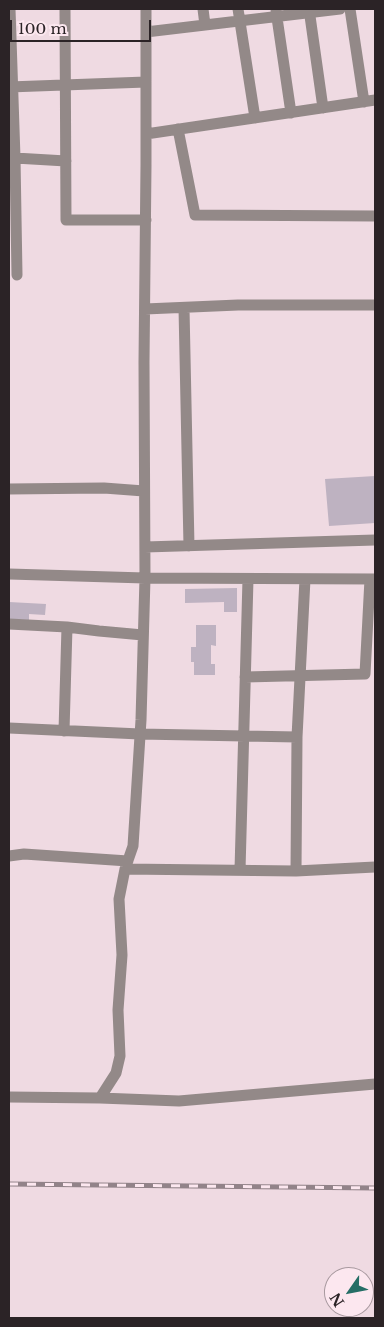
<!DOCTYPE html>
<style>
body{margin:0}
#map{position:relative;width:384px;height:1327px;overflow:hidden;background:#efdae2;font-family:"Libre Baskerville",serif}
canvas{display:block}
.frame{position:absolute;inset:0;border:10px solid #2b2326;pointer-events:none}
.north{position:absolute;left:324px;top:1267px;width:50px;height:50px;box-sizing:border-box;background:#fce7ef;border:1px solid #a8999f;border-radius:50%;rotate:237deg;font-size:14px;font-weight:700;line-height:20px;text-align:center;color:#2b2326}
.north::after{content:'';display:block;margin:auto;width:18px;height:22px;background:#266e66;clip-path:polygon(50% 0,100% 100%,50% 72%,0 100%)}
.scale{position:absolute;left:10px;top:20px;width:141px;height:22px;box-sizing:border-box;border:2px solid #2b2326;border-top:0;padding-left:6px;font-size:15px;line-height:18px;white-space:nowrap;color:#2b2326;-webkit-text-stroke:4px #fce7ef;paint-order:stroke}
</style>
<div id="map">
<canvas width="384" height="1327"></canvas>
<div class="frame"></div>
<div class="north">N</div>
<div class="scale">100 m</div>
</div>
<script>
const g = document.querySelector('canvas').getContext('2d');
g.lineJoin = 'round';
function paint(path, color) { g.fillStyle = color; g.fill(path, 'evenodd'); }
const shape = rows => new Path2D(rows.map(r => 'M' + r).join(''));
function trace(path, color, width, dash) { g.strokeStyle = color; g.lineWidth = width; g.lineCap = dash ? 'butt' : 'round'; g.setLineDash(dash || []); g.stroke(path); }
paint(shape([
 [375,476,375,523,329,526,325,479],
 [237,588,237,612,224,612,224,602,185,603,185,589],
 [9,602,46,604,45,615,29,614,29,620,9,619],
 [196,625,216,625,216,646,211,645,211,664,215,664,215,675,194,675,194,662,191,662,191,647,196,647]
]), '#beb2c1');
trace(shape([
 [65,9,66,220,146,220],
 [203,9,205,25],
 [238,9,255,118],
 [309,9,323,108],
 [350,9,364,102],
 [276,11,291,113],
 [146,32,340,9],
 [9,87,146,82],
 [178,129,195,215,375,216],
 [146,134,375,100],
 [9,158,15,158,10,9],
 [17,275,15,158,66,161],
 [184,308,189,546],
 [145,309,238,305,375,305],
 [9,489,104,488,144,491],
 [145,547,375,540],
 [9,574,145,578,375,579],
 [9,624,67,627,64,731],
 [67,627,99,631,143,635],
 [245,677,365,674,370,579],
 [9,728,140,734,297,737,296,871,125,869],
 [297,737,305,579],
 [9,856,24,854,128,861],
 [240,870,248,579],
 [296,871,375,867],
 [9,1097,100,1098,116,1073,120,1056,118,1010,122,955,119,899,125,869,133,846,141,720,145,578,144,362,146,165,146,9],
 [100,1098,179,1101,375,1084]
]), '#938988', 11);
const rail = shape([
 [9,1184,375,1188]
]);
trace(rail, '#928389', 5);
trace(rail, '#fce7ef', 3, [9]);
</script>
